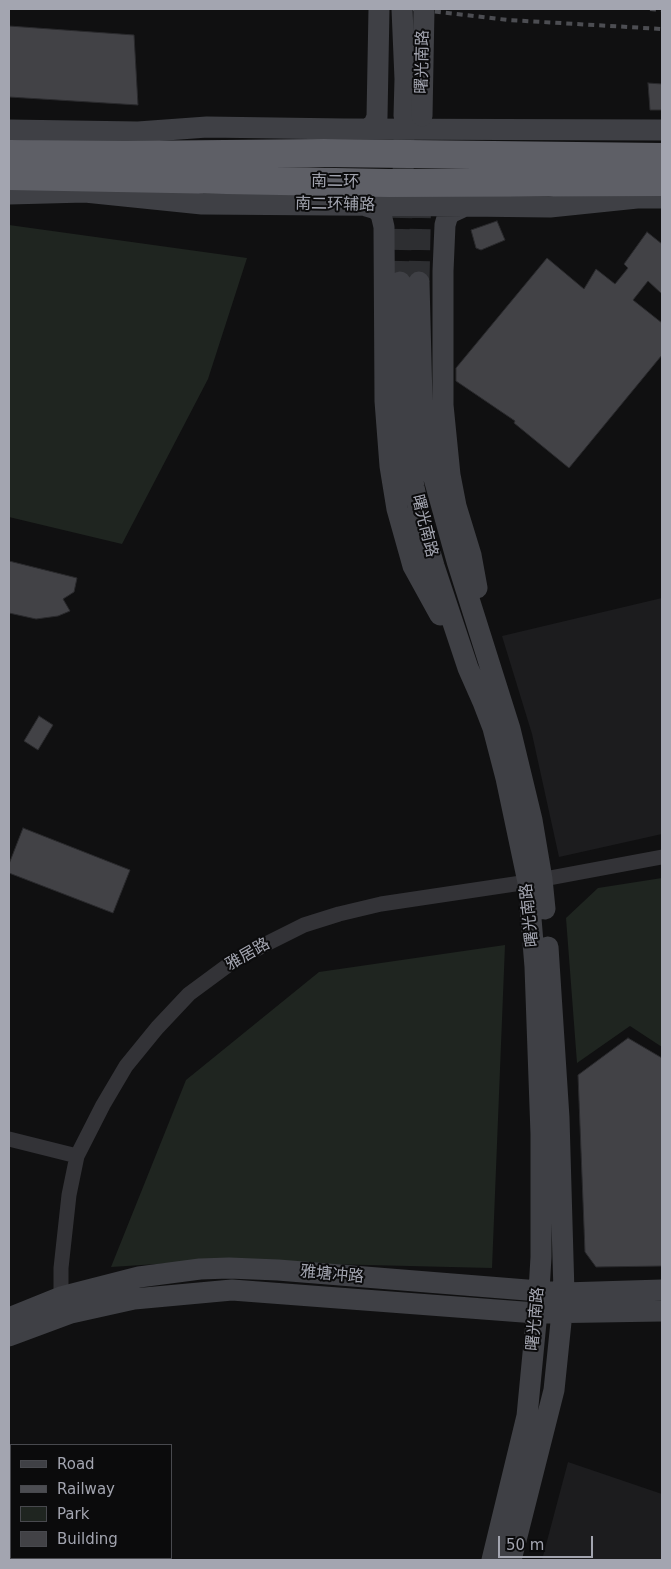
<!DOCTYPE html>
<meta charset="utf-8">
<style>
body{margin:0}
#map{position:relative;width:671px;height:1569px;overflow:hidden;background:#101011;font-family:"DejaVu Sans",sans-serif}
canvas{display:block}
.frame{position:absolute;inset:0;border:10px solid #a3a5b0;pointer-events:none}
.legend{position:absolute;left:10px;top:1444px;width:162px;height:115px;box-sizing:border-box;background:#0b0b0c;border:1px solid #48494e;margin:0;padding:6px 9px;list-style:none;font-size:15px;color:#a3a5b0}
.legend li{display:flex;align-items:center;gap:10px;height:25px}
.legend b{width:25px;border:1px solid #48494e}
.scale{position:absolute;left:498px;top:1536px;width:95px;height:22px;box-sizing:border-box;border:2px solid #a3a5b0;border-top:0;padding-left:6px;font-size:15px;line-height:18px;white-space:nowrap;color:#a3a5b0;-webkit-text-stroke:4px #0b0b0c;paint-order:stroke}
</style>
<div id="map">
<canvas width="671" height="1569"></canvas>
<div class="frame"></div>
<ul class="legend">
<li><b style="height:6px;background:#3f4045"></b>Road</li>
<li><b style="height:6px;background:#4c4d52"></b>Railway</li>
<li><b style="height:14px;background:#1f2520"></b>Park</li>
<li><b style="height:14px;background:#424246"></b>Building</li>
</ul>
<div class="scale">50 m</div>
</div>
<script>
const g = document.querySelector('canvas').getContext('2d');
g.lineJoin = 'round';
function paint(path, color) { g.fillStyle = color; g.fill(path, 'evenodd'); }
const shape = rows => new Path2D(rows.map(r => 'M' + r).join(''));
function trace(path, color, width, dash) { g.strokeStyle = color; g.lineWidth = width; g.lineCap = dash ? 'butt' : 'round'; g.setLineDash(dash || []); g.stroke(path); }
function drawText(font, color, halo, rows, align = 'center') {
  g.font = font + ' "DejaVu Sans","Noto Sans SC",sans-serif'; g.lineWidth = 4; g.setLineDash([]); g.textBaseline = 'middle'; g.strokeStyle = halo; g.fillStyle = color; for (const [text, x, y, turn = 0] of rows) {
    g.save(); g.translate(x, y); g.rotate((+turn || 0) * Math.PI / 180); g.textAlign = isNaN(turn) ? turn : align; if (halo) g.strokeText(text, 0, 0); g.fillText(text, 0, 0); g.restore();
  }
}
paint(shape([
 [662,598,662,834,559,857,532,734,502,636],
 [568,1462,662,1494,662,1560,542,1560]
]), '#1c1c1e');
paint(shape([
 [9,225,247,258,208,379,122,544,9,517],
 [662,878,662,1047,630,1026,577,1063,566,918,598,888],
 [505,945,492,1268,203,1261,111,1267,186,1080,319,972]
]), '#1f2520');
const building = shape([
 [9,26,134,35,138,105,9,97,9,26],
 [648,83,662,84,662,110,650,110,648,83],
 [497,221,505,240,481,250,476,248,471,230,497,221],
 [647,232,662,244,662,294,648,281,633,300,662,323,662,355,569,468,514,423,515,421,456,381,456,368,547,258,584,289,596,269,615,284,628,268,624,264,647,232],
 [9,561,77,578,74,592,63,599,70,611,58,616,36,619,9,613,9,561],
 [39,716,53,725,38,750,24,741,39,716],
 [23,828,130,870,113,913,9,873,9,864,23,828],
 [628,1038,662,1058,662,1266,596,1267,585,1252,578,1075,628,1038]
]);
paint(building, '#424246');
trace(building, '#2a2a2d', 1);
trace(shape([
 [400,282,404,139],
 [419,282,421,187]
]), '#2d2e31', 21, [21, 11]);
trace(shape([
 [9,1139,77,1156],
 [65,1304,61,1297,61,1268,69,1195,77,1156,103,1105,126,1066,157,1028,189,994,231,963,268,943,304,925,339,914,381,904,528,882,662,857]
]), '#333337', 15);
trace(shape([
 [402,9,405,79,404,116],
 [368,129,374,124,377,117,379,9],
 [9,130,138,132,207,127,344,129,662,130],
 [9,194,85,192,202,204,465,206,550,207,637,198,662,198],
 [366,206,376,209,381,214,384,227,385,401,390,466,397,509,413,566,440,615],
 [465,206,450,213,447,218,445,225,443,271,443,405,450,475,456,506,471,555,477,588],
 [400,282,405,426,414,487,421,521,434,566,468,668,483,702,493,728,506,778,528,882,535,967,541,1134,541,1257,539,1291,527,1416,492,1560],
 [419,282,422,401,428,457,457,561,510,729,532,820,542,879,545,909],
 [9,1318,61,1297,139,1277,200,1269,229,1268,278,1270,564,1293,662,1290],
 [9,1336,71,1313,134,1299,232,1290,536,1313,662,1311],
 [511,1560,554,1390,564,1293,559,1118,548,947]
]), '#3f4045', 21);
trace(shape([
 [9,154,125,155,324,153,662,157],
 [9,176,389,183,662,182]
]), '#5e5f66', 28);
trace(shape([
 [413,9,508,20,662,29],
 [650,9,662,10]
]), '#4c4d52', 4, [6, 5]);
trace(shape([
 [422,116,424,9]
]), '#3f4045', 21);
drawText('16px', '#a3a5b0', '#0b0b0c', [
 ["曙光南路",423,62,-89],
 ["南二环",335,182,1],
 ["南二环辅路",335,205,1],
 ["曙光南路",424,526,76],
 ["曙光南路",530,915,-96],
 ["雅居路",248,955,-30],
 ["雅塘冲路",332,1275,5],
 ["曙光南路",536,1319,-85]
]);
</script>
